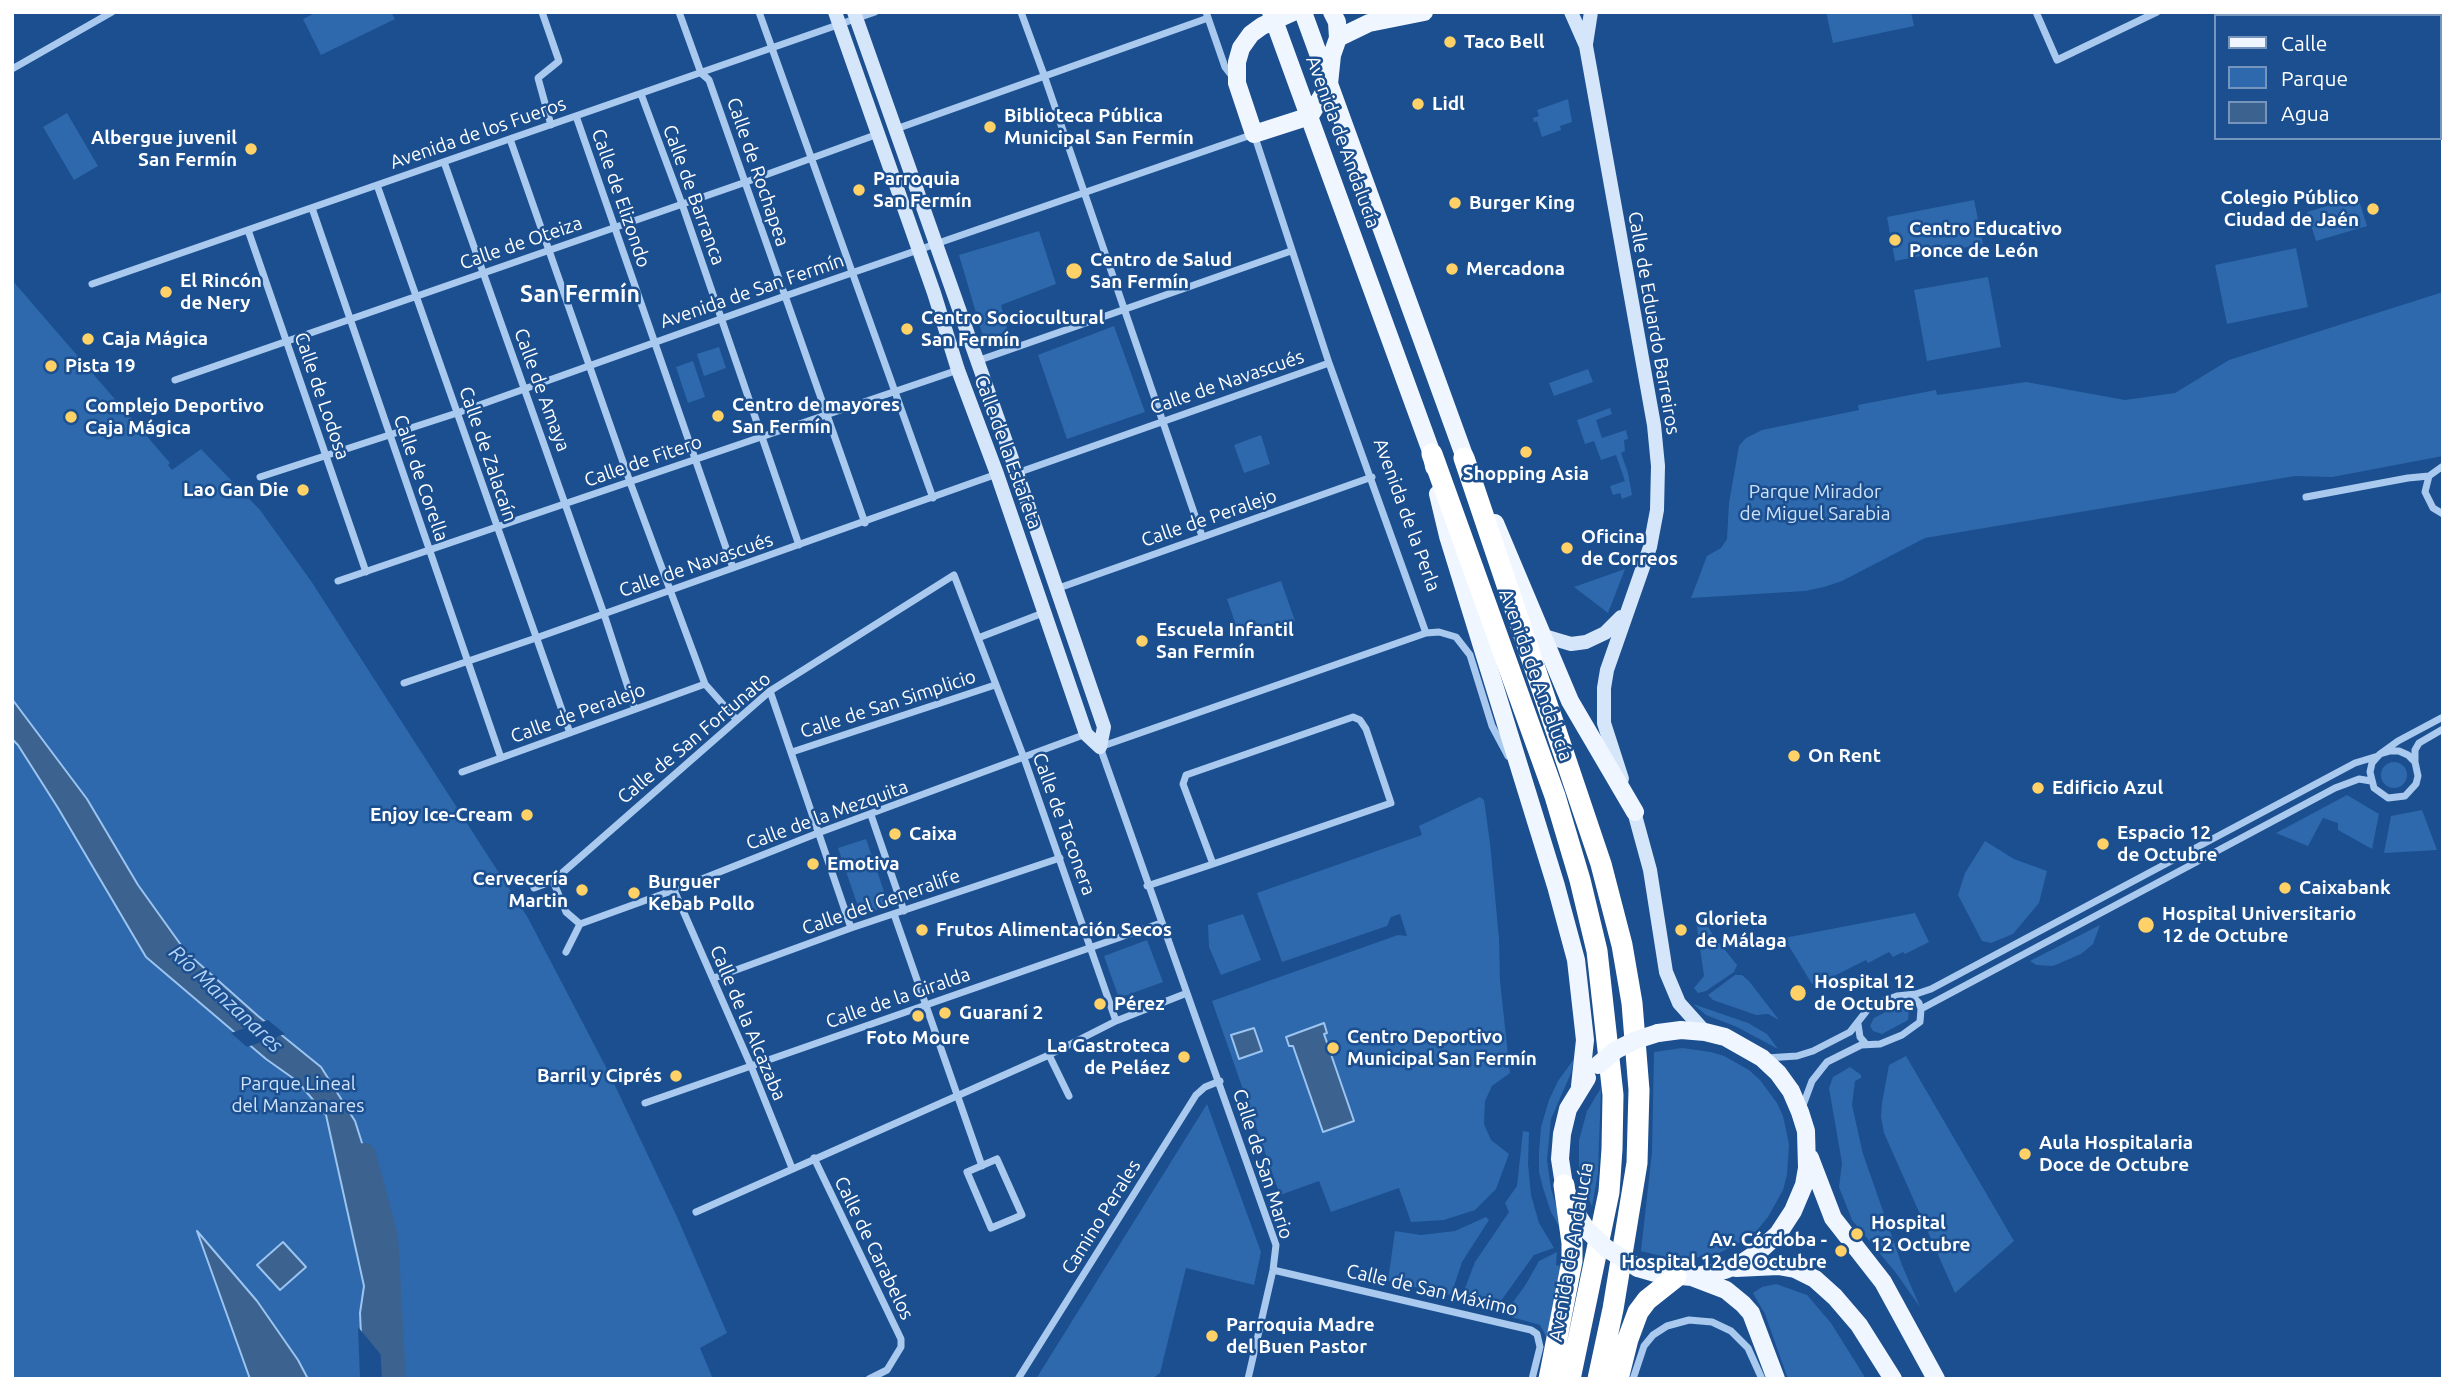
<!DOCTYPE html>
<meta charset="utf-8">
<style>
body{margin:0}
#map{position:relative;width:2455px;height:1391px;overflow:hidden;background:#1b4f8f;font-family:Ubuntu,sans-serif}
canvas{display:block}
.frame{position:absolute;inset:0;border:14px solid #fff;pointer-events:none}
.legend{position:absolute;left:2214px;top:14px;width:228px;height:126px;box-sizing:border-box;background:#1b4f8f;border:2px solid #7695bc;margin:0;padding:9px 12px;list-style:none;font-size:21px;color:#fff}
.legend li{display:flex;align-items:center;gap:14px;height:35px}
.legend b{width:35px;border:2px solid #7695bc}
</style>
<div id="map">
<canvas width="2455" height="1391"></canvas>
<div class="frame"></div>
<ul class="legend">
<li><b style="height:9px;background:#f0f6ff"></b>Calle</li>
<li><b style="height:19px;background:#2e69ad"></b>Parque</li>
<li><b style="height:19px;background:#3c6290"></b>Agua</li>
</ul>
</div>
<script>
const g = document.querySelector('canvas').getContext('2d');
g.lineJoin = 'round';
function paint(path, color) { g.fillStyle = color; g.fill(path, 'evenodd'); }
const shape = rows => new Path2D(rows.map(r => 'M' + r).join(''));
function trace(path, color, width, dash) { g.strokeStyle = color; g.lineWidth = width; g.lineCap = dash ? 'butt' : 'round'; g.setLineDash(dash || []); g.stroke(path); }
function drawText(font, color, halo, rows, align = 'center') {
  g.font = font + ' Ubuntu,sans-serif'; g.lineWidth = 5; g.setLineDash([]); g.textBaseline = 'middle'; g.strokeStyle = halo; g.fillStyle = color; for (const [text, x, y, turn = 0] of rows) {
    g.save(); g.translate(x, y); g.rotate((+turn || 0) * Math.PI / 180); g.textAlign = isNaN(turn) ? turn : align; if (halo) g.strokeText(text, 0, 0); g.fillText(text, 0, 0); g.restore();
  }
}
paint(shape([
 [317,12,391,12,395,19,321,55,303,19],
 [1826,12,1911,12,1914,26,1833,43],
 [1568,99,1572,122,1560,126,1561,130,1542,137,1537,121,1534,122,1533,118,1539,116,1537,110],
 [67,113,98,166,74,180,43,127],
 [2358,197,2367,226,2316,241,2307,212],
 [1974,200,1983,244,1895,261,1887,217],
 [1039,231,1056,284,1001,305,1008,333,984,340,959,255],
 [2296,248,2308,307,2227,324,2215,265],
 [1988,277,2001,347,1927,361,1914,290],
 [12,280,170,463,168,465,172,470,201,449,260,510,311,581,528,918,609,1073,678,1219,727,1333,700,1348,713,1379,12,1379],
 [2443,292,2443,456,2332,477,2295,476,1925,538,1842,581,1824,587,1805,591,1691,598,1707,556,1721,548,1727,539,1729,503,1739,446,1746,438,1762,430,1859,410,1858,405,1936,390,1937,395,2026,382,2125,400,2175,393,2229,360],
 [1114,326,1145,412,1067,439,1038,355],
 [719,347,726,368,704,376,697,354],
 [693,361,705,397,688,403,676,367],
 [1588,369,1593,382,1554,396,1549,383],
 [1610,408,1612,414,1596,420,1602,438,1626,430,1628,439,1624,440,1625,451,1621,453,1628,473,1632,495,1622,499,1620,493,1613,495,1610,486,1625,481,1616,455,1601,460,1594,441,1585,444,1577,420],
 [1261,435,1270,464,1244,473,1234,445],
 [1625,569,1608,613,1574,587],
 [1281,581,1295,621,1241,640,1227,599],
 '2381 775a13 13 0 1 1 26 0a13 13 0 1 1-26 0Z',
 [2347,795,2379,814,2372,849,2338,830,2338,823,2323,818,2308,846,2276,833],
 [1480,797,1484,800,1490,843,1499,939,1500,981,1510,1073,1492,1086,1485,1101,1484,1124,1491,1140,1509,1154,1496,1189,1475,1210,1444,1220,1411,1222,1399,1188,1331,1212,1319,1181,1280,1195,1212,1001,1398,935,1407,936,1400,914,1391,917,1387,926,1282,962,1257,893,1422,835,1419,826],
 [2422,810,2437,850,2384,853,2391,816],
 [866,839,889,906,861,915,838,848],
 [1985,841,2014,859,2047,871,2039,903,2013,934,1991,943,1982,941,1958,895,1965,873],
 [1698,910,1713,935,1737,965,1734,972,1706,991,1698,993,1694,988,1704,976,1695,913],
 [1915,913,1929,942,1905,954,1903,952,1893,957,1889,952,1868,963,1866,960,1822,982,1821,980,1812,984,1784,938],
 [1243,914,1261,960,1221,975,1209,947,1208,925],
 [2100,925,2093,944,2081,954,2053,966,2036,965,2030,961],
 [1147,940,1163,982,1119,998,1104,956],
 [1735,975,1742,975,1749,981,1779,1020,1768,1014,1756,1015,1713,1000,1708,995],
 [1693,1004,1748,1023,1767,1034,1778,1049,1737,1027,1706,1015],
 [1899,1005,1905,1005,1909,1009,1908,1020,1882,1034,1873,1031,1870,1026,1874,1018],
 [1682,1048,1711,1052,1724,1056,1749,1070,1760,1080,1777,1103,1783,1116,1789,1144,1787,1175,1783,1190,1768,1217,1758,1229,1746,1239,1719,1253,1688,1259,1672,1259,1641,1251,1652,1152,1654,1052],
 [1906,1056,2014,1241,1955,1293,1884,1133,1881,1117,1882,1103,1889,1065],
 [1574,1059,1571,1073,1551,1119,1547,1160,1551,1189,1566,1239,1551,1212,1543,1188,1539,1172,1539,1152,1541,1127,1549,1100,1558,1081],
 [1850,1067,1861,1075,1861,1078,1855,1081,1852,1105,1863,1154,1902,1265,1920,1307,1896,1273,1852,1220,1839,1187,1842,1163,1829,1088,1833,1077],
 [1601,1088,1598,1172,1592,1207,1583,1185,1579,1171,1579,1140,1587,1111],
 [1207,1104,1261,1252,1254,1285,1186,1268,1160,1373,1152,1379,1036,1379],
 [1523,1131,1529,1132,1528,1164,1531,1195,1539,1223,1554,1248,1534,1255,1498,1305,1462,1296,1475,1262,1509,1212,1505,1203,1517,1186],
 [1486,1217,1489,1220,1462,1262,1451,1295,1388,1281,1395,1231,1421,1235,1455,1231],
 [1557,1252,1556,1265,1564,1267,1548,1340,1540,1325,1508,1316,1506,1312,1526,1284,1539,1261],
 [1776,1284,1807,1295,1831,1323,1866,1379,1788,1379,1765,1314,1753,1293,1762,1287]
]), '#2e69ad');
const water = shape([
 [12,699,87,799,138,885,186,952,258,1016,321,1067,355,1121,369,1165,401,1368,401,1379,363,1379,360,1313,364,1286,326,1115,297,1081,266,1059,146,957,58,808,18,745,12,739,12,699],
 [1324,1023,1327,1033,1324,1034,1354,1121,1323,1132,1293,1046,1289,1046,1286,1037,1324,1023],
 [1254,1028,1262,1051,1239,1059,1231,1035,1254,1028],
 [197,1231,257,1301,298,1360,308,1379,250,1379,197,1231],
 [283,1242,306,1267,280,1290,257,1265,283,1242]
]);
paint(water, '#3c6290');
trace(water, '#9cc4f0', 2);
paint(shape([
 [268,1020,285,1034,247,1047,231,1033],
 [358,1327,401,1379,360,1378]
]), '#1b4f8f');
trace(shape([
 [364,1155,386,1236,394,1379]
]), '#3c6290', 24);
trace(shape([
 [542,12,559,61,538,78,551,125],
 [679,12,701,73,709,80,865,523],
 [759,12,933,498],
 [1021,12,1044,75,1202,536],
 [1206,12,1225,67,1232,76],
 [2036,12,2057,60,2157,12],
 [12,69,112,12],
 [641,94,682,204,799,545],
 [576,116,733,568],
 [896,129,1208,18],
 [510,139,630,482,705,684,736,719],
 [444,162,604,614,635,709],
 [377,185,570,733],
 [312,208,501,758],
 [248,230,366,572],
 [92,284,875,12],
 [977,361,1291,251],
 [175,380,746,182,878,134],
 [2443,466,2429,476,2425,492,2433,508,2443,514],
 [1017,473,1329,363],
 [260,477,457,413,785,296,1254,134,1329,363,1426,633],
 [2306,497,2408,478,2429,476],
 [338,581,958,370],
 [1056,589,1372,477],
 [978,638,1043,613],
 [404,683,536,638,997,474],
 [770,691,851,928],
 [792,752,995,685],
 [2380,754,2390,751,2399,751,2408,755,2415,762,2418,776,2416,784,2405,796,2388,798,2374,788,2370,772,2372,763,2378,756,2380,754,2398,741,2443,717],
 [2415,761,2415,750,2419,743,2443,729],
 [462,772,705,684],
 [871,815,904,911],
 [553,881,566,912,580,924,566,952],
 [1147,886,1213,864,1391,803,1366,729,1360,720,1353,717,1186,775,1183,784,1213,864],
 [534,888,553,881,770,691,954,575,1024,758,1116,1021],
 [674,890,751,1066,792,1168],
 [894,914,982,1166],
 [580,924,674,890,818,833,1086,734],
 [714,978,851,928,1060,858],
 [1921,1009,2335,788,2359,779,2371,781],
 [1858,1024,1860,1037,1866,1044],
 [1049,1055,1069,1096],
 [1766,1058,1797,1056,1813,1051,1850,1032,1868,1009,1881,1002,1897,996,1916,994,1931,989,2355,763,2378,756],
 [645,1103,1161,923],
 [1802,1108,1812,1081,1827,1062,1861,1045,1880,1044,1902,1035,1920,1022,1921,1009,1919,1003,1911,995],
 [814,1158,901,1339,901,1347,887,1370,869,1379],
 [997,1159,1022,1215,991,1228,967,1172,997,1159],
 [696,1212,1049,1055,1116,1021,1187,993],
 [1273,1270,1531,1330,1537,1334,1540,1347,1532,1379],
 [1018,1379,1196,1095,1205,1087,1220,1081],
 [1248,1379,1273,1270,1276,1245,1100,747,1426,633,1439,632,1456,637,1470,655,1492,726,1508,756],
 [1633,1379,1644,1346,1653,1335,1667,1326,1689,1320,1712,1322,1731,1331,1748,1348,1762,1379]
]), '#a9c9ee', 7);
trace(shape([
 [835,12,934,293,958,370,997,474,1086,734,1100,747],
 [854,12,1017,473,1104,727,1100,747],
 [1571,12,1586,46,1654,425,1658,466,1657,510,1650,547,1607,670,1604,688,1604,723,1622,779],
 [1586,44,1591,12],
 [1544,636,1571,644,1586,642,1605,633,1621,617],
 [1632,804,1650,870,1666,972,1679,1003,1705,1032]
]), '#d6e6fa', 14);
trace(shape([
 [1271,12,1432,454,1434,467],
 [1293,12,1262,26,1251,34,1241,48,1237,62,1237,83,1254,134,1310,116,1329,84,1332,55,1338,38,1337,22,1332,12],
 [1303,12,1469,469],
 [1338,38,1369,23,1424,12],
 [1438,494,1448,536,1556,886,1576,960,1585,1040,1580,1086],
 [1495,523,1570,701,1635,812],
 [1587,1078,1568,1109,1562,1134,1560,1159,1564,1185,1572,1207,1587,1230],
 [1810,1158,1833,1218,1883,1282,1936,1379],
 [1638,1268,1659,1274,1692,1277,1725,1270,1742,1263,1757,1253,1778,1234,1793,1211,1804,1185,1807,1168,1806,1131,1800,1112,1791,1091,1778,1073,1762,1058,1725,1037,1705,1032,1681,1030,1658,1033],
 [1736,1268,1778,1266,1795,1269,1815,1279,1835,1297,1859,1325,1893,1379],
 [1692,1277,1726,1290,1743,1304,1751,1313,1776,1379]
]), '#f0f6ff', 18);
trace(shape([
 [1432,454,1555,796,1580,880,1597,951,1613,1095,1612,1149,1609,1192,1570,1379],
 [1464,458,1601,864,1622,945,1632,1003,1639,1090,1637,1163,1613,1309,1598,1379],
 [1549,1379,1572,1261,1572,1243,1564,1185],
 [1618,1379,1628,1339,1638,1312,1647,1300,1676,1277]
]), '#fff', 21);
trace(shape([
 [1598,1065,1616,1050,1636,1040,1658,1033],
 [1587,1230,1606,1248,1638,1268]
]), '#f0f6ff', 18);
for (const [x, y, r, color] of [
 [1450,42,7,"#ffd166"],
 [1418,104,7,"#ffd166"],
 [990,127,7,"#ffd166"],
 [251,149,7,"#ffd166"],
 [859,190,7,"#ffd166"],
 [1455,203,7,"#ffd166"],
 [2373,209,7,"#ffd166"],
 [1895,240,7,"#ffd166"],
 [1452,269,7,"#ffd166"],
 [1074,271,9,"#ffd166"],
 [166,292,7,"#ffd166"],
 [907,329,7,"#ffd166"],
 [88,339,7,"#ffd166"],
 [51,366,7,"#ffd166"],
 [718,416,7,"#ffd166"],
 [71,417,7,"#ffd166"],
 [1526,452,7,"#ffd166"],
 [303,490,7,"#ffd166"],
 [1567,548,7,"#ffd166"],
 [1142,641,7,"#ffd166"],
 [1794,756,7,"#ffd166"],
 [2038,788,7,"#ffd166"],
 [527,815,7,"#ffd166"],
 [895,834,7,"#ffd166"],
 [2103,844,7,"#ffd166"],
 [813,864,7,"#ffd166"],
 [2285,888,7,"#ffd166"],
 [582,890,7,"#ffd166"],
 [634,893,7,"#ffd166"],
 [2146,925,9,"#ffd166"],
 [922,930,7,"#ffd166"],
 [1681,930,7,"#ffd166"],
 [1798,993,9,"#ffd166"],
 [1100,1004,7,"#ffd166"],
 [945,1013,7,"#ffd166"],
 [918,1016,7,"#ffd166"],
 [1333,1048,7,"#ffd166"],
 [1184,1057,7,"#ffd166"],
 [676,1076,7,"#ffd166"],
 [2025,1154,7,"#ffd166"],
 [1857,1234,7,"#ffd166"],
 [1841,1251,7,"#ffd166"],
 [1212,1336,7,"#ffd166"]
]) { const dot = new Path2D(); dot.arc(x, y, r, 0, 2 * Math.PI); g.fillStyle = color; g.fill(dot); trace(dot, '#1b4f8f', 2.5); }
drawText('bold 19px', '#fff', '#1b4f8f', [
 ["Taco Bell",1464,42],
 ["Lidl",1432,104],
 ["Biblioteca Pública",1004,116],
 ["Municipal San Fermín",1004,138],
 ["Albergue juvenil",237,138,"right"],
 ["San Fermín",237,160,"right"],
 ["Parroquia",873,179],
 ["San Fermín",873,201],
 ["Colegio Público",2359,198,"right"],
 ["Ciudad de Jaén",2359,220,"right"],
 ["Burger King",1469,203],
 ["Centro Educativo",1909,229],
 ["Ponce de León",1909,251],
 ["Centro de Salud",1090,260],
 ["San Fermín",1090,282],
 ["Mercadona",1466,269],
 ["El Rincón",180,281],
 ["de Nery",180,303],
 ["Centro Sociocultural",921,318],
 ["San Fermín",921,340],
 ["Caja Mágica",102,339],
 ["Pista 19",65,366],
 ["Centro de mayores",732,405],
 ["San Fermín",732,427],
 ["Complejo Deportivo",85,406],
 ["Caja Mágica",85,428],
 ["Shopping Asia",1526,474,"center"],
 ["Lao Gan Die",289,490,"right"],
 ["Oficina",1581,537],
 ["de Correos",1581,559],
 ["Escuela Infantil",1156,630],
 ["San Fermín",1156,652],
 ["On Rent",1808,756],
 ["Edificio Azul",2052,788],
 ["Enjoy Ice-Cream",513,815,"right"],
 ["Espacio 12",2117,833],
 ["de Octubre",2117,855],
 ["Caixa",909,834],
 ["Emotiva",827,864],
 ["Cervecería",568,879,"right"],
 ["Martin",568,901,"right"],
 ["Burguer",648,882],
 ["Kebab Pollo",648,904],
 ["Caixabank",2299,888],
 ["Hospital Universitario",2162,914],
 ["12 de Octubre",2162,936],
 ["Glorieta",1695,919],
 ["de Málaga",1695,941],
 ["Frutos Alimentación Secos",936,930],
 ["Hospital 12",1814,982],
 ["de Octubre",1814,1004],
 ["Pérez",1114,1004],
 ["Guaraní 2",959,1013],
 ["Centro Deportivo",1347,1037],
 ["Municipal San Fermín",1347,1059],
 ["Foto Moure",918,1038,"center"],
 ["La Gastroteca",1170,1046,"right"],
 ["de Peláez",1170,1068,"right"],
 ["Barril y Ciprés",662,1076,"right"],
 ["Aula Hospitalaria",2039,1143],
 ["Doce de Octubre",2039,1165],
 ["Hospital",1871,1223],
 ["12 Octubre",1871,1245],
 ["Av. Córdoba -",1827,1240,"right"],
 ["Hospital 12 de Octubre",1827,1262,"right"],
 ["Parroquia Madre",1226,1325],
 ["del Buen Pastor",1226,1347]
], 'left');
drawText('19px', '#fff', '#1b4f8f', [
 ["Avenida de los Fueros",478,133,-19],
 ["Avenida de Andalucía",1343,142,70],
 ["Calle de Rochapea",758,172,71],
 ["Calle de Barranca",694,195,70],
 ["Calle de Elizondo",621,198,71],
 ["Calle de Oteiza",521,243,-19],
 ["Avenida de San Fermín",752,291,-19],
 ["Calle de Eduardo Barreiros",1654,323,80],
 ["Calle de Navascués",1227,382,-19],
 ["Calle de Amaya",542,390,70],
 ["Calle de Lodosa",322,396,71],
 ["Calle de la Estafeta",1008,452,70],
 ["Calle de Zalacaín",488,454,71],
 ["Calle de Fitero",643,461,-19],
 ["Calle de Corella",421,478,71],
 ["Avenida de la Perla",1407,515,70],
 ["Calle de Peralejo",1209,518,-19],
 ["Calle de Navascués",696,565,-19],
 ["Avenida de Andalucía",1536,675,70],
 ["Calle de San Simplicio",888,704,-18],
 ["Calle de Peralejo",578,713,-20],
 ["Calle de San Fortunato",694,738,-40],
 ["Calle de la Mezquita",827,815,-20],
 ["Calle de Taconera",1064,824,70],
 ["Calle del Generalife",881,902,-19],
 ["Calle de la Giralda",898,998,-19],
 ["Calle de la Alcazaba",748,1023,67],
 ["Calle de San Mario",1263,1164,72],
 ["Camino Perales",1101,1217,-58],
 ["Calle de Carabelos",874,1248,64],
 ["Avenida de Andalucía",1571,1252,-80],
 ["Calle de San Máximo",1432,1290,13]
]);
drawText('19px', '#cfe3fa', '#1b4f8f', [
 ["Parque Mirador",1815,492],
 ["de Miguel Sarabia",1815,514],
 ["Parque Lineal",298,1084],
 ["del Manzanares",298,1106]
]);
drawText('italic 21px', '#b5d3f5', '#1b4f8f', [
 ["Río Manzanares",226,999,43]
]);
drawText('bold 23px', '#fff', '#1b4f8f', [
 ["San Fermín",580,294]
]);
</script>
